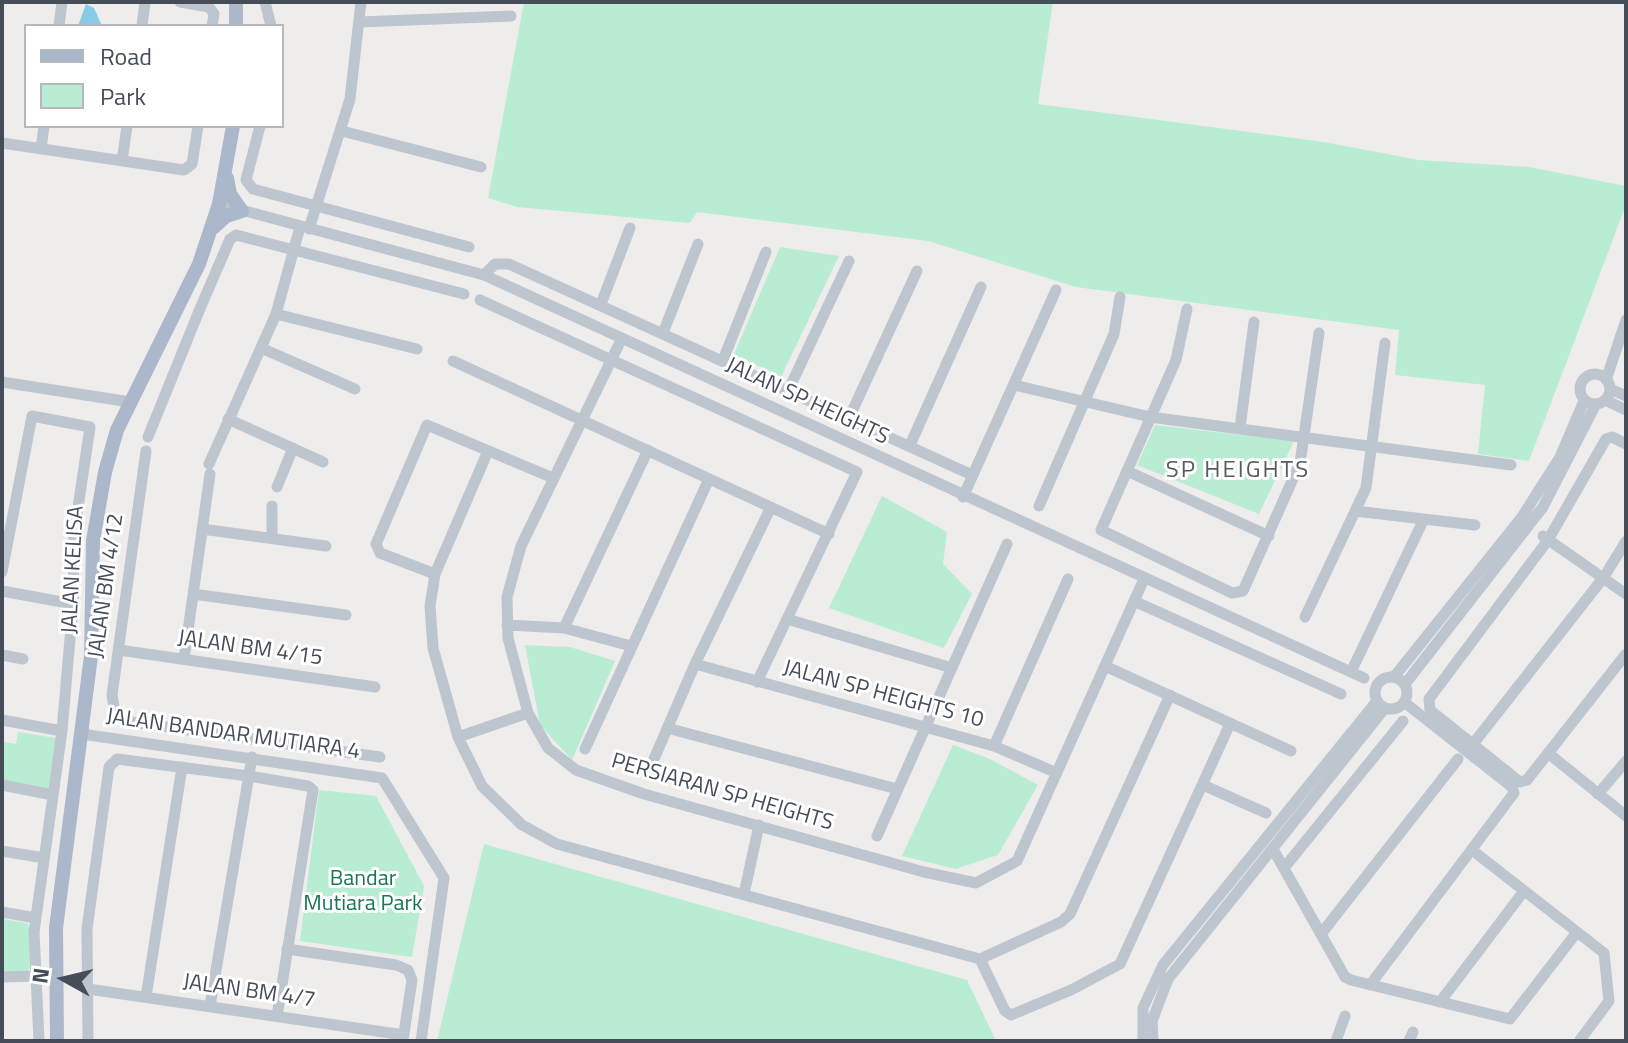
<!DOCTYPE html>
<style>
body{margin:0}
#map{position:relative;width:1628px;height:1043px;overflow:hidden;background:#efecec;font-family:"Titillium Web",sans-serif}
canvas{display:block}
.frame{position:absolute;inset:0;border:4px solid #454d59;pointer-events:none}
.legend{position:absolute;left:24px;top:24px;width:260px;height:104px;box-sizing:border-box;background:#fff;border:2px solid #b5b8bd;margin:0;padding:10px 14px;list-style:none;font-size:24px;color:#454d59}
.legend li{display:flex;align-items:center;gap:16px;height:40px}
.legend b{width:40px;border:2px solid #b5b8bd}
.north{position:absolute;left:24px;top:939px;width:80px;height:80px;-webkit-text-stroke:6px #fff;paint-order:stroke;rotate:278deg;font-size:22px;font-weight:700;line-height:32px;text-align:center;color:#454d59}
.north::after{content:'';display:block;margin:auto;width:28px;height:36px;background:#454d59;clip-path:polygon(50% 0,100% 100%,50% 72%,0 100%)}
</style>
<div id="map">
<canvas width="1628" height="1043"></canvas>
<div class="frame"></div>
<ul class="legend">
<li><b style="height:10px;background:#abb8cb"></b>Road</li>
<li><b style="height:22px;background:#b9edd3"></b>Park</li>
</ul>
<div class="north">N</div>
</div>
<script>
const g = document.querySelector('canvas').getContext('2d');
g.lineJoin = 'round';
function paint(path, color) { g.fillStyle = color; g.fill(path, 'evenodd'); }
const shape = rows => new Path2D(rows.map(r => 'M' + r).join(''));
function trace(path, color, width, dash) { g.strokeStyle = color; g.lineWidth = width; g.lineCap = dash ? 'butt' : 'round'; g.setLineDash(dash || []); g.stroke(path); }
function drawText(font, color, halo, rows, align = 'center') {
  g.font = font + ' "Titillium Web",sans-serif'; g.lineWidth = 6; g.setLineDash([]); g.textBaseline = 'middle'; g.strokeStyle = halo; g.fillStyle = color; for (const [text, x, y, turn = 0] of rows) {
    g.save(); g.translate(x, y); g.rotate((+turn || 0) * Math.PI / 180); g.textAlign = isNaN(turn) ? turn : align; if (halo) g.strokeText(text, 0, 0); g.fillText(text, 0, 0); g.restore();
  }
}
paint(shape([
 [524,2,1053,2,1038,104,1324,142,1419,160,1529,167,1626,186,1626,205,1529,461,1478,454,1485,385,1395,375,1399,330,1076,287,928,241,697,212,690,223,517,207,488,198],
 [780,247,839,256,781,377,734,354],
 [1155,425,1294,441,1259,514,1137,465],
 [882,496,947,532,943,564,972,594,944,648,829,608],
 [525,645,570,647,615,661,572,760,540,725],
 [18,732,56,738,48,790,2,782,2,742,16,744],
 [953,745,990,759,1038,785,998,855,956,869,902,856],
 [319,790,376,796,424,886,412,957,300,941],
 [484,844,967,980,996,1041,437,1041],
 [2,919,27,923,31,931,31,967,25,974,2,974]
]), '#b9edd3');
paint(shape([
 [86,4,94,8,102,26,78,26]
]), '#87cbe9');
trace(shape([
 [180,2,209,7,214,14,212,26],
 [265,2,271,26],
 [360,22,511,16],
 [59,26,62,2],
 [142,26,145,2],
 [260,126,246,180,253,189,469,247],
 [342,131,481,167],
 [2,143,184,170,192,164,198,126],
 [41,149,44,126],
 [122,161,127,126],
 [219,204,484,275,1364,678],
 [309,229,350,99,361,2],
 [484,275,495,264,509,264,972,475],
 [480,300,857,472,757,682],
 [601,304,630,228],
 [1187,309,1176,360,1101,530,1232,593,1243,591,1300,463,1319,333],
 [276,314,417,349],
 [663,333,698,244],
 [622,338,521,546,507,597,508,638,528,713,548,748,576,770,644,794,924,872,976,883,1017,861,1144,579],
 [261,348,355,389],
 [723,360,766,252],
 [453,361,829,534],
 '1580 389a15 15 0 1 1 30 0a15 15 0 1 1-30 0Z',
 [1606,380,1626,320],
 [2,382,130,402],
 [1014,385,1150,417,1511,465],
 [789,389,849,261],
 [1610,389,1626,396],
 [1605,400,1626,410],
 [849,418,917,271],
 [228,419,323,462],
 [1240,428,1254,322],
 [148,437,199,311,230,239,236,235,464,294],
 [1626,444,1612,437,1606,439,1548,540,1429,699,1430,710,1520,782,1527,780,1626,654],
 [910,445,981,287],
 [146,451,112,695,115,713,125,721,380,757],
 [488,451,435,574,430,606,433,648,458,737,482,786,522,825,557,844,980,959,1061,922,1070,914,1170,695],
 [209,464,276,314,300,227],
 [1127,471,1269,536],
 [277,487,293,448],
 [963,497,1056,290],
 [272,506,272,538],
 [1039,506,1114,334,1120,297],
 [1355,511,1475,525],
 [202,529,326,546],
 [1543,536,1626,594],
 [2,572,32,416,90,427,74,534,73,604,62,731,34,932,39,1041],
 [435,574,380,553,376,544,427,425,553,478],
 [2,591,73,604],
 [193,594,346,615],
 [1136,602,1341,694],
 [1305,617,1366,488,1385,343],
 [787,619,952,668],
 [507,625,564,628,631,646],
 [564,628,648,450],
 [119,650,375,687],
 [2,655,23,659],
 [184,659,210,474],
 [695,664,994,746,1057,773],
 [1105,666,1291,751],
 [1351,672,1423,521],
 [1394,677,1522,517,1560,457,1584,401],
 '1375 693a16 16 0 1 1 32 0a16 16 0 1 1-32 0Z',
 [1405,684,1543,507,1596,404],
 [2,720,62,731],
 [667,728,897,789],
 [82,734,382,778,444,878,421,1041],
 [458,737,528,713],
 [1473,744,1604,577,1626,541],
 [994,746,1068,579],
 [585,749,709,479],
 [1548,753,1626,816],
 [651,766,695,664,771,507],
 [2,785,53,795],
 [1203,785,1266,813],
 [1598,794,1626,761],
 [877,836,1007,544],
 [1273,849,1345,977,1351,980,1510,1019,1577,932],
 [1472,850,1604,953,1609,1001,1580,1040],
 [2,851,44,858],
 [1284,868,1403,721],
 [744,894,759,825],
 [2,912,36,918],
 [1321,934,1458,759],
 [287,949,396,965,408,970,412,980,403,1040],
 [980,959,1005,1011,1011,1015,1071,990,1120,964,1230,724],
 [2,977,35,976],
 [1370,985,1514,793,1512,787,1404,702],
 [88,989,404,1035],
 [146,997,182,767],
 [1440,1002,1524,891],
 [210,1006,252,757],
 [88,1041,87,929,109,767,117,759,249,776,308,786,313,790,277,1016],
 [1143,1041,1143,1008,1163,965,1377,701],
 [1153,1041,1152,1021,1168,979,1385,708],
 [1336,1041,1345,1016],
 [1409,1041,1413,1032]
]), '#bdc5ce', 11);
trace(shape([
 [236,26,236,2],
 [214,227,226,216,242,211,230,194,227,178],
 [57,1041,56,928,91,656,93,541,105,472,117,430,199,264,219,204,233,126]
]), '#abb8cb', 14);
drawText('22px', '#454d59', '#fff', [
 ["JALAN SP HEIGHTS",807,402,25],
 ["JALAN KELISA",74,570,-87],
 ["JALAN BM 4/12",107,586,-82],
 ["JALAN BM 4/15",250,649,8],
 ["JALAN SP HEIGHTS 10",883,695,15],
 ["JALAN BANDAR MUTIARA 4",233,735,8],
 ["PERSIARAN SP HEIGHTS",722,793,16],
 ["JALAN BM 4/7",249,992,8]
]);
drawText('22px', '#187751', '#fff', [
 ["Bandar",363,880],
 ["Mutiara Park",363,905]
]);
g.letterSpacing = '2px';
drawText('24px', '#595b61', '#fff', [
 ["SP HEIGHTS",1238,471]
]);
g.letterSpacing = '0px';
</script>
